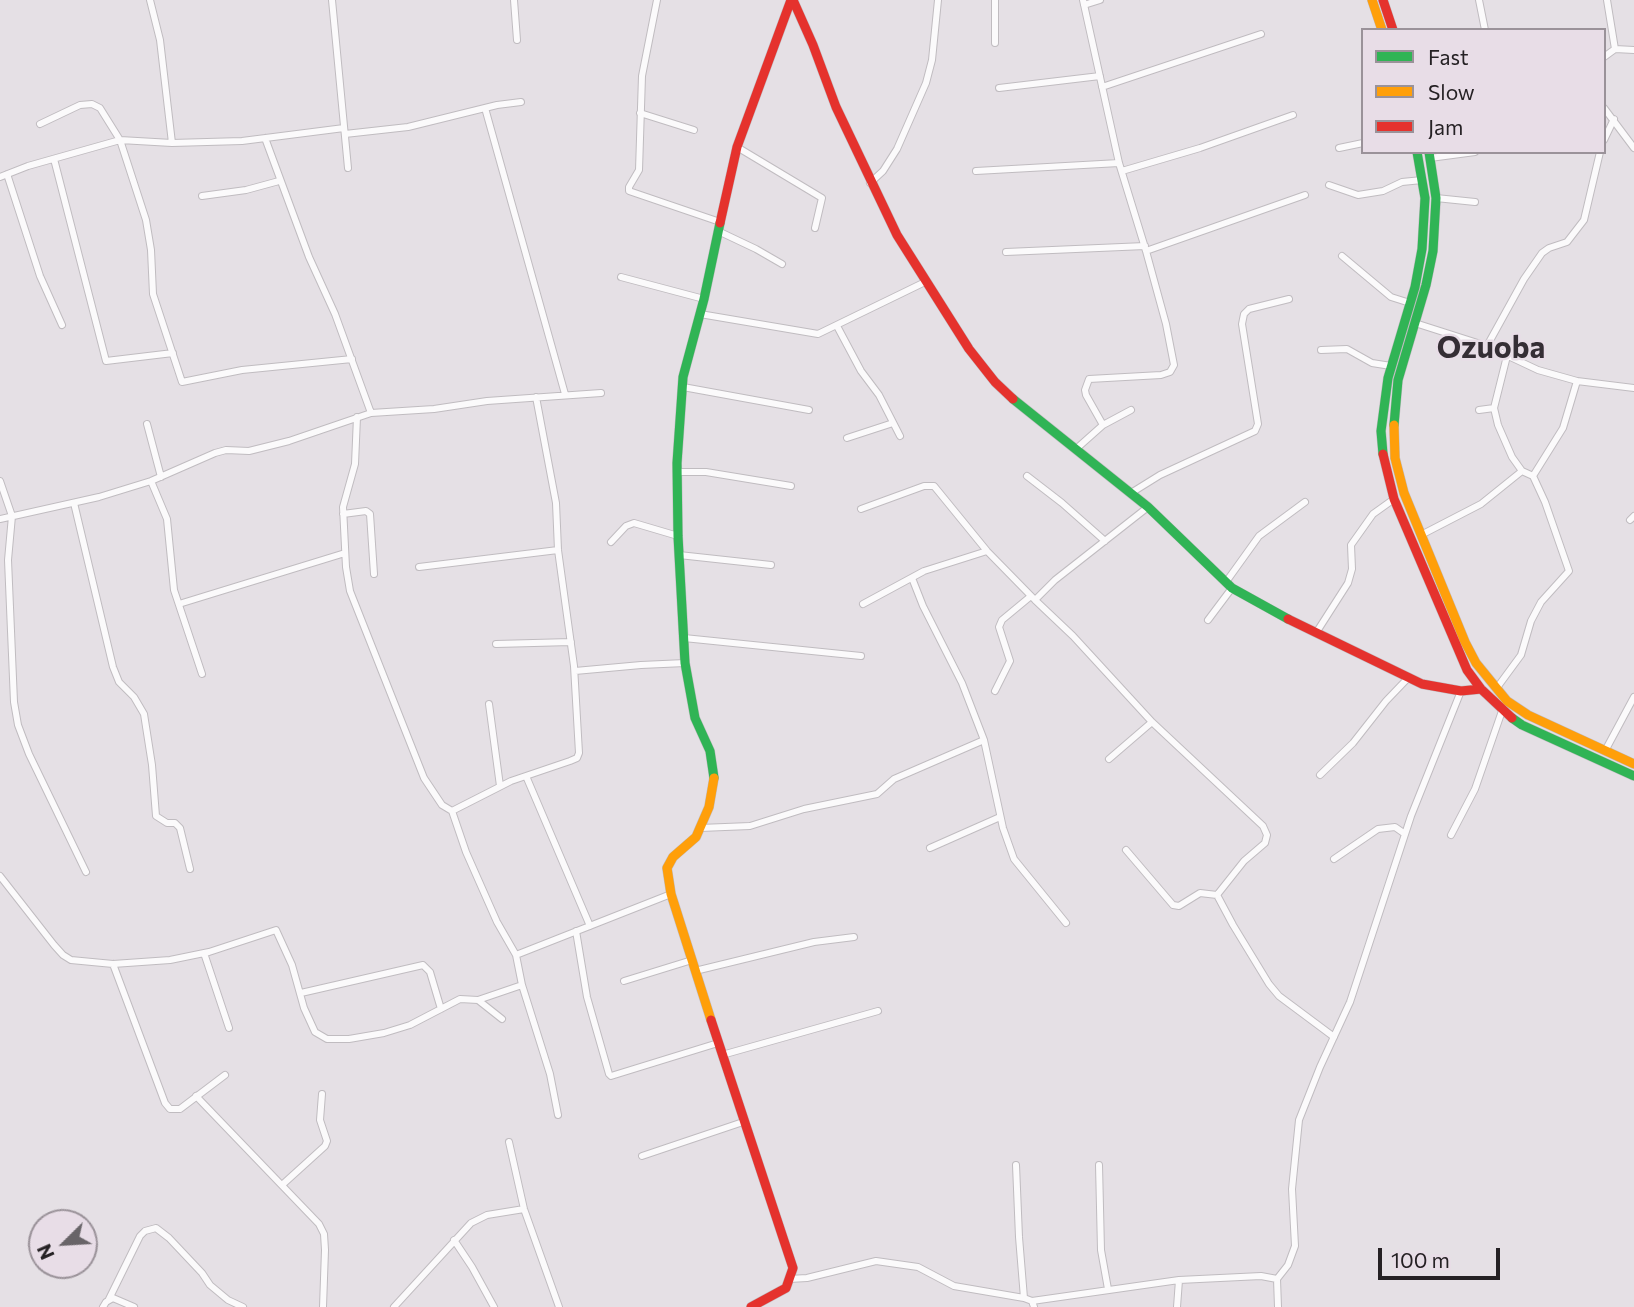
<!DOCTYPE html>
<style>
body{margin:0}
#map{position:relative;width:1634px;height:1307px;overflow:hidden;background:#e5e0e5;font-family:Commissioner,sans-serif}
canvas{display:block}
.legend{position:absolute;left:1361px;top:28px;width:245px;height:126px;box-sizing:border-box;background:#e8dde7;border:2px solid #9a9299;margin:0;padding:9px 12px;list-style:none;font-size:21px;color:#252124}
.legend li{display:flex;align-items:center;gap:14px;height:35px}
.legend b{width:35px;border:2px solid #9a9299}
.north{position:absolute;left:28px;top:1209px;width:70px;height:70px;box-sizing:border-box;background:#e8dde7;border:2px solid #9a9299;border-radius:50%;rotate:246deg;font-size:19px;font-weight:700;line-height:28px;text-align:center;color:#252124}
.north::after{content:'';display:block;margin:auto;width:24px;height:32px;background:#686468;clip-path:polygon(50% 0,100% 100%,50% 72%,0 100%)}
.scale{position:absolute;left:1378px;top:1248px;width:122px;height:32px;box-sizing:border-box;border:4px solid #252124;border-top:0;padding-left:9px;font-size:21px;line-height:24px;white-space:nowrap;color:#252124;-webkit-text-stroke:5px #e8dde7;paint-order:stroke}
</style>
<div id="map">
<canvas width="1634" height="1307"></canvas>
<ul class="legend">
<li><b style="height:9px;background:#30b455"></b>Fast</li>
<li><b style="height:9px;background:#ff9f0a"></b>Slow</li>
<li><b style="height:9px;background:#e5322d"></b>Jam</li>
</ul>
<div class="north">N</div>
<div class="scale">100 m</div>
</div>
<script>
const g = document.querySelector('canvas').getContext('2d');
g.lineJoin = 'round';
const shape = rows => new Path2D(rows.map(r => 'M' + r).join(''));
function trace(path, color, width, dash) { g.strokeStyle = color; g.lineWidth = width; g.lineCap = dash ? 'butt' : 'round'; g.setLineDash(dash || []); g.stroke(path); }
function drawText(font, color, halo, rows, align = 'center') {
  g.font = font + ' Commissioner,sans-serif'; g.lineWidth = 5; g.setLineDash([]); g.textBaseline = 'middle'; g.strokeStyle = halo; g.fillStyle = color; for (const [text, x, y, turn = 0] of rows) {
    g.save(); g.translate(x, y); g.rotate((+turn || 0) * Math.PI / 180); g.textAlign = isNaN(turn) ? turn : align; if (halo) g.strokeText(text, 0, 0); g.fillText(text, 0, 0); g.restore();
  }
}
const street = shape([
 [150,0,160,40,172,143],
 [332,0,348,168],
 [514,0,517,40],
 [657,0,642,76,639,170,629,187,629,191,720,222],
 [995,0,995,43],
 [1083,0,1119,163,1146,251,1166,324,1174,365,1170,372,1161,375,1089,379,1085,390,1086,395,1103,425],
 [1479,0,1485,30],
 [1084,5,1100,0],
 [1615,49,1634,50],
 [1604,57,1615,49,1607,0],
 [1102,87,1261,34],
 [999,88,1100,76],
 [485,108,565,394],
 [1604,108,1634,148],
 [640,113,694,130],
 [40,124,80,105,92,104,100,108,120,140,146,220,151,250,153,294,182,382,242,370,352,359],
 [345,134,408,127,497,105,521,102],
 [265,138,309,257,335,314,371,413],
 [1604,140,1614,119],
 [737,147,822,198,815,228],
 [1339,148,1363,143],
 [1430,158,1475,152],
 [54,159,106,361,173,353],
 [976,171,1119,163],
 [1122,171,1200,148,1293,115],
 [7,174,40,276,62,325],
 [0,177,28,166,120,140,172,143,242,141,344,128],
 [870,183,883,171,897,149,926,83,932,60,938,0],
 [1329,185,1358,195,1383,191,1402,182,1422,180],
 [202,196,246,190,279,181],
 [1436,198,1475,202],
 [718,231,756,249,782,264],
 [1146,251,1305,195],
 [1006,252,1145,246],
 [1342,256,1391,297,1410,303],
 [621,277,704,299],
 [700,314,818,334,925,282],
 [1415,323,1487,346,1538,370,1577,381,1634,388],
 [837,326,861,371,879,395,900,436],
 [1487,346,1524,279,1542,253,1549,248,1567,242,1584,220,1600,152],
 [1321,350,1347,349,1372,363,1391,366],
 [683,387,809,410],
 [1479,410,1494,408],
 [357,417,355,464,343,507,346,567,350,591,424,778,442,805,452,811,511,781,570,761,577,758,579,753,574,666,558,550,556,503,536,397],
 [147,424,161,477],
 [847,438,893,423],
 [1076,449,1103,425,1131,410],
 [677,472,706,472,791,486],
 [1027,476,1062,503,1105,541],
 [1533,476,1563,428,1577,381],
 [0,481,12,516,8,560,14,702,18,725,29,754,86,872],
 [151,481,167,519,174,590,202,674],
 [1131,493,1160,475,1255,431,1258,424,1242,324,1244,314,1249,309,1289,299],
 [74,503,113,667,119,682,134,697,144,714,152,765,156,816,167,823,175,823,180,828,190,869],
 [861,509,924,486,934,486,987,551,1035,600],
 [343,514,366,511,370,514,374,574],
 [0,519,99,497,151,481,215,453,226,450,249,451,289,441,371,413,434,409,487,401,601,393],
 [1630,520,1634,516],
 [1421,535,1481,504,1522,471],
 [611,542,626,526,634,523,678,536],
 [679,555,771,565],
 [419,567,558,550],
 [912,578,923,606,962,683,984,740,1003,828,1014,859,1066,923],
 [1226,582,1259,536,1305,502],
 [179,604,345,553],
 [863,604,924,571,987,551],
 [1208,620,1232,588],
 [1316,633,1348,583,1352,569,1351,545,1373,514,1394,499],
 [684,638,861,656],
 [496,644,571,642],
 [575,671,641,665,685,663],
 [1496,689,1521,655,1531,621,1541,602,1569,571,1545,502,1533,476,1522,471,1512,457,1498,425,1494,408,1507,356],
 [995,691,1010,661,999,627,1002,620,1031,596],
 [489,704,500,786],
 [1605,751,1634,697],
 [1109,759,1152,722],
 [1320,775,1353,743,1386,701,1409,677],
 [526,776,590,926],
 [452,811,466,852,497,922,516,955,522,985,550,1074,558,1115],
 [700,828,750,826,804,809,877,794,894,779,984,740],
 [1451,835,1475,789,1502,711],
 [930,848,1000,817],
 [1126,850,1173,905,1179,906,1200,893,1217,895,1244,861,1265,843,1267,835,1263,826,1152,722,1073,636,1035,600,1055,580,1148,507],
 [1334,859,1378,829,1395,827,1405,834],
 [0,876,54,945,63,955,71,960,113,964,170,960,209,952,276,930,292,965,304,1008,315,1032,327,1039,349,1039,384,1033,410,1025,460,999,478,1000,502,1019],
 [1217,895,1233,925,1269,984,1279,996,1334,1037],
 [576,931,587,997,609,1074,611,1076,718,1043],
 [204,953,229,1028],
 [516,955,671,894],
 [113,964,165,1103,170,1109,180,1109,225,1075],
 [695,971,814,942,854,937],
 [624,981,692,960],
 [301,993,423,965,430,972,441,1009],
 [478,1000,522,985],
 [722,1055,878,1011],
 [196,1096,319,1224,324,1234,325,1250,323,1307],
 [509,1142,524,1209,559,1307],
 [642,1156,743,1122],
 [1016,1165,1019,1237,1024,1298],
 [1099,1165,1101,1250,1108,1289],
 [282,1185,325,1146,327,1141,320,1120,322,1094],
 [454,1240,472,1267,494,1307],
 [789,1279,807,1278,876,1261,918,1267,954,1286,1024,1298,1032,1301,1034,1307],
 [109,1299,140,1236,145,1231,156,1228,169,1238,202,1273,210,1285,228,1300,243,1307],
 [1032,1301,1179,1280,1261,1276,1277,1279],
 [103,1307,106,1302,113,1298,134,1307],
 [394,1307,471,1223,487,1215,524,1209],
 [1177,1307,1179,1280],
 [1278,1307,1277,1279,1288,1265,1295,1246,1292,1189,1299,1120,1320,1067,1350,1002,1411,816,1461,691]
]);
const fast = shape([
 [1013,399,1148,507,1232,588,1288,619],
 [1394,425,1398,380,1426,285,1433,251,1436,198,1429,152],
 [1383,454,1381,431,1388,378,1415,287,1422,249,1425,198,1417,152],
 [1512,718,1522,725,1634,776],
 [714,778,710,751,695,718,685,663,678,536,677,463,683,377,704,299,720,223]
]);
const slow = shape([
 [1372,0,1382,30],
 [1394,425,1395,458,1404,493,1465,642,1476,663,1507,701,1528,715,1634,764],
 [711,1020,671,894,667,868,673,857,696,837,709,807,714,778]
]);
const jam = shape([
 [793,0,813,45,836,107,897,235,969,349,995,382,1013,399],
 [1383,0,1393,30],
 [720,223,737,147,791,0],
 [1383,454,1394,499,1467,670,1481,689,1512,718],
 [1288,619,1422,684,1461,691,1481,689],
 [711,1020,793,1268,786,1288,751,1307]
]);
trace(street, '#c0bcc0', 8);
trace(fast, '#c0bcc0', 10);
trace(slow, '#c0bcc0', 10);
trace(jam, '#c0bcc0', 10);
trace(street, '#fbfafb', 6);
trace(fast, '#30b455', 9);
trace(slow, '#ff9f0a', 9);
trace(jam, '#e5322d', 9);
drawText('bold 30px', '#352e35', '#e8dde7', [
 ["Ozuoba",1491,348]
]);
</script>
